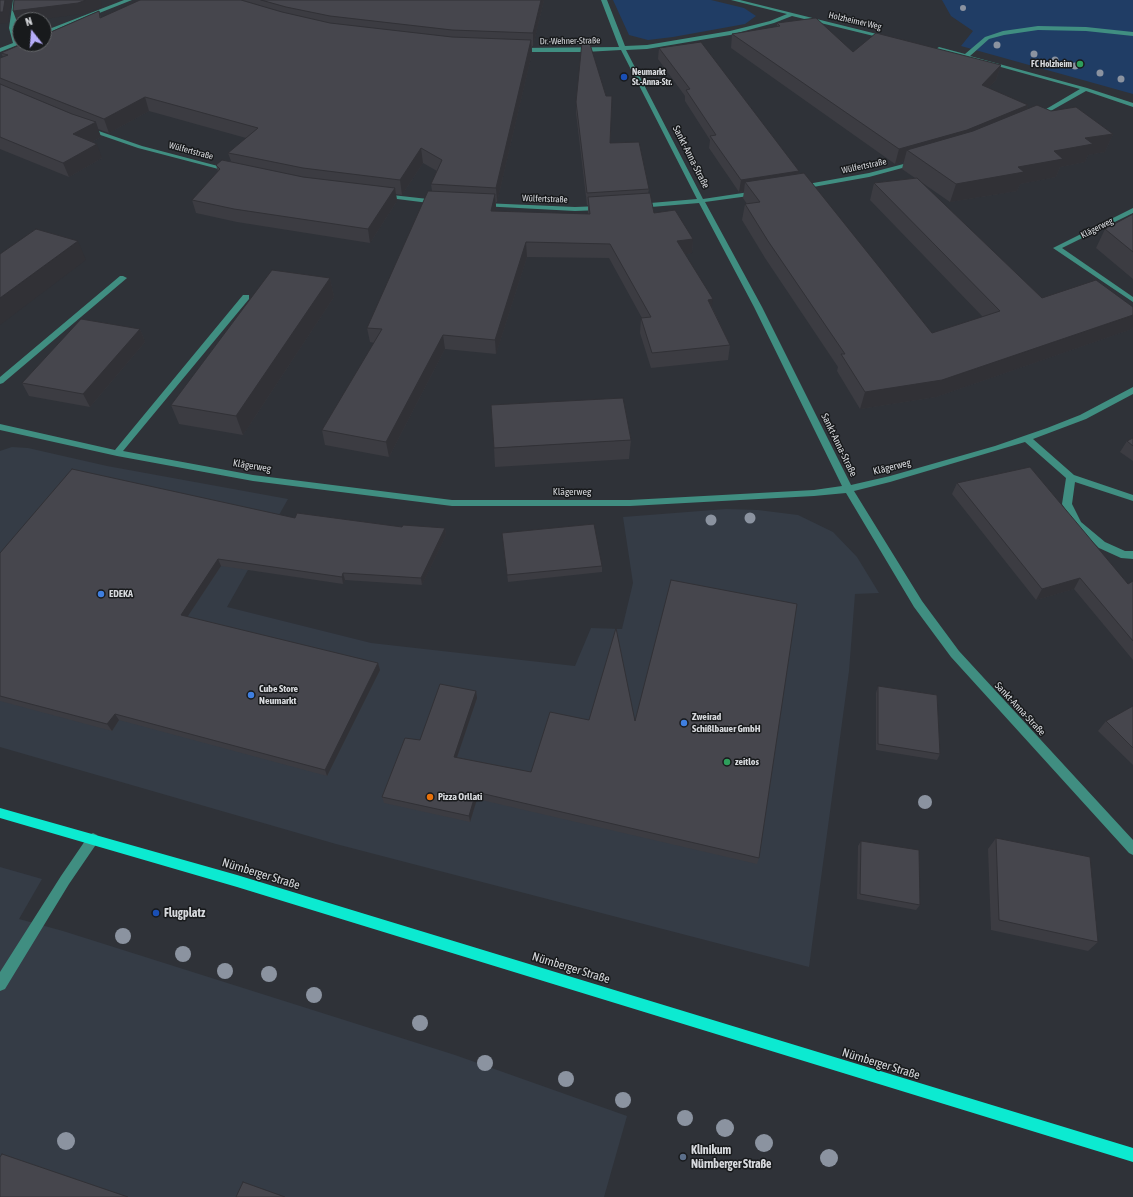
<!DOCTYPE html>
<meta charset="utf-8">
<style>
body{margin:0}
#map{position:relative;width:1133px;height:1197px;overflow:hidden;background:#2f3238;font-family:"Asap Condensed",sans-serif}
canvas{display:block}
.north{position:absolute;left:12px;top:12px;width:40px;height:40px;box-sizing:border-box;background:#181a1c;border:1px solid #646669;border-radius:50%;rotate:343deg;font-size:11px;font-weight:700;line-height:16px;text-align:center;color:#d7d9dd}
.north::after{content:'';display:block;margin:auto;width:14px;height:18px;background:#b5acf8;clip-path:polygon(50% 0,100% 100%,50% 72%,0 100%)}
</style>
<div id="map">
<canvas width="1133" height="1197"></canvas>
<div class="north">N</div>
</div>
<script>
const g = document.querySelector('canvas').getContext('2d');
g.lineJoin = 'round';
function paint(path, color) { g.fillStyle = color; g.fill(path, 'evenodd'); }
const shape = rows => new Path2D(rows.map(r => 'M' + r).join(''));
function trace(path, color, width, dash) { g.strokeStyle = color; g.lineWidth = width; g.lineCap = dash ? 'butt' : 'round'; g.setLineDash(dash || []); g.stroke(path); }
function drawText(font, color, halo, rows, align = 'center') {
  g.font = font + ' "Asap Condensed",sans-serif'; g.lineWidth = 3; g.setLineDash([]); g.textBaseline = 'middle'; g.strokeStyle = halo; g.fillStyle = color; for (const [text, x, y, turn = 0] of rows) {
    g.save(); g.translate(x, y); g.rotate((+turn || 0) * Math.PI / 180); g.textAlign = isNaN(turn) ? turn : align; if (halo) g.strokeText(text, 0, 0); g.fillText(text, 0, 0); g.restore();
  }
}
paint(shape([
 [12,447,28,448,107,466,288,499,227,607,371,643,575,666,591,628,622,629,633,583,623,517,726,509,758,510,798,515,833,532,857,557,879,593,855,594,849,671,809,967,336,844,0,747,0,451],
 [0,867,42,879,19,919,63,931,455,1055,627,1116,604,1197,0,1197]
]), '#353c46');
paint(shape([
 [613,0,711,0,744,8,756,16,745,24,673,37,648,40,629,35],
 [942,0,1133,0,1133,94,961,46,973,31,951,16]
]), '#203d65');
paint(shape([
 [13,0,19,0,15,28,20,44,0,52,0,48,13,43,9,28,13,0],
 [124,0,132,0,44,35,44,31,124,0],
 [601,0,607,0,625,46,647,45,730,31,770,21,787,14,731,0,740,0,889,37,886,39,792,16,774,23,730,35,647,49,626,50,703,199,756,191,759,193,756,195,705,202,762,307,851,485,890,476,995,446,1047,428,1080,415,1133,387,1133,394,1086,419,1033,439,1074,475,1133,495,1133,501,1075,482,1072,504,1081,522,1105,542,1125,551,1133,551,1133,559,1121,558,1099,548,1075,526,1062,504,1066,478,1025,442,890,482,854,491,922,601,959,651,1133,840,1133,855,1129,853,951,657,914,607,846,493,814,496,630,506,452,506,253,481,117,456,0,430,0,424,115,450,243,295,249,295,249,299,123,451,253,475,452,500,630,500,814,490,842,486,754,307,699,203,639,208,636,206,639,204,697,199,621,50,585,52,518,52,515,50,518,48,619,47,601,0],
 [1038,26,1086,27,1133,32,1133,36,1086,31,1038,30,1004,35,989,39,970,56,1087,88,1133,103,1133,107,1086,91,1040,117,1036,117,1036,115,1080,89,936,49,939,47,965,54,985,37,1003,31,1038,26],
 [86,128,90,128,142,146,233,170,230,172,138,148,86,130,86,128],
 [915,161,917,162,917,164,869,177,802,189,799,187,802,185,869,173,915,161],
 [383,194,437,200,440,202,437,204,381,197,380,196,383,194],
 [483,203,575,207,601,206,604,208,601,210,575,211,481,206,480,205,483,203],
 [1133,208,1133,213,1062,248,1133,297,1133,302,1053,248,1133,208],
 [120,276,123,276,127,278,3,383,0,384,0,377,120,276],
 [93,833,97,835,99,839,97,843,69,884,5,989,0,991,0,972,61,876,89,835,93,833]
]), '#408e81');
paint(shape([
 [0,808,237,875,1133,1148,1133,1162,237,887,0,818,0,808]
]), '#0cead1');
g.fillStyle = '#8b93a0';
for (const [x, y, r] of [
 [963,8,3],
 [997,45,3.5],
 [1034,54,3.5],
 [1055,60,3.5],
 [1075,66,3.5],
 [1100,73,3.5],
 [1121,79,3.5],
 [750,518,5.5],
 [711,520,5.5],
 [925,802,7],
 [123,936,8],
 [183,954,8],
 [225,971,8],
 [269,974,8],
 [314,995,8],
 [420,1023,8],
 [485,1063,8],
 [566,1079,8],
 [623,1100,8],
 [685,1118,8],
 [725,1128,9],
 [66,1141,9],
 [764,1143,9],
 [829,1158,9]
]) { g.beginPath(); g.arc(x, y, r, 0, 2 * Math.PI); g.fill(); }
paint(shape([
 [140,0,544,0,533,46,532,46,532,53,497,202,496,202,496,209,495,211,588,214,588,205,587,205,576,113,576,102,649,189,648,194,654,213,693,239,692,253,685,254,712,307,730,345,728,360,651,368,640,333,641,318,642,318,609,258,527,257,496,354,445,349,389,457,325,445,322,430,374,343,370,342,367,328,432,191,431,184,437,171,423,163,402,195,396,194,397,201,370,243,237,222,196,213,192,200,218,172,216,165,231,161,228,153,246,138,149,111,109,133,98,129,101,137,92,142,102,158,69,177,0,149,0,58,3,57,1,53,99,11,101,18],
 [777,23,853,52,1001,65,996,80,988,88,1028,105,1026,110,1051,111,1113,134,1105,152,1088,155,1085,162,1060,167,1056,177,1020,184,1017,191,950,202,921,182,1042,298,1133,307,1133,327,1132,329,936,397,860,409,837,371,838,367,765,258,742,220,745,204,747,204,743,198,744,191,739,192,709,148,710,140,685,101,685,96,658,59,659,48,799,171,798,174,932,333,983,317,870,200,874,183,915,178,902,169,904,161,895,164,731,48,732,34,777,27],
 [1133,214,1133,279,1096,248,1105,229],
 [330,278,334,297,243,435,179,424,171,405],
 [140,329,145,342,90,407,29,396,22,383],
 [1133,438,1133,461,1120,452,1127,441],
 [631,440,629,459,495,467,494,448],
 [957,483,1128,584,1133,581,1133,660,1074,589,1036,600,952,494],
 [295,518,402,527,445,528,446,535,422,585,345,580,343,584,221,566,187,617,378,663,380,670,327,776,119,720,112,731,0,701,0,553],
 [502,533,602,566,602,572,508,582],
 [878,686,940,754,937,760,876,750,876,693],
 [476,691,477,698,457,757,531,772,589,720,635,721,759,858,757,864,477,799,470,822,384,803,382,797,420,740],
 [1133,706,1133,765,1098,731,1106,721],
 [996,838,1098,942,1088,951,991,930,988,849],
 [861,841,920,905,916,910,857,899,858,846]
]), '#3c3c42');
paint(shape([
 [5,0,11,0,8,23,0,24,0,12],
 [86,0,101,0,102,7,82,14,37,20,20,20,20,22,17,22,13,11],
 [541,0,544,0,533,46,533,33],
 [531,40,532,53,497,202,496,188],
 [1001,65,996,80,977,100,982,85],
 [145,97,149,111,109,133,104,119],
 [1028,105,1022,120,907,150,904,161,895,164,899,149],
 [96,122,101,137,78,149,73,134],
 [1113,134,1105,152,1088,155,1085,162,1060,167,1056,177,1020,184,1017,191,950,202,956,184,1018,167,1054,151,1085,138],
 [97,144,102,158,69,177,63,163],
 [421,148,423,163,402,195,400,180],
 [799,171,797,183,745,182,744,191,739,192,741,180],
 [395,188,397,201,370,243,368,229],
 [495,194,496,209,492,226,491,211],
 [693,239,692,253,676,256,677,241],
 [78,241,86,260,0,325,0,298],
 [526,242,527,257,496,354,495,340],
 [330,278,334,297,243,435,236,416],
 [713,299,711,313,708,300],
 [1133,315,1133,327,1132,329,936,397,860,409,865,392],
 [140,329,145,342,90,407,83,394],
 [443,335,445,349,389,457,386,442],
 [445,528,446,535,422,585,421,578],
 [218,559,221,566,184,622,181,615],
 [343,573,345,580,343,584,342,577],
 [1080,578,1074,589,1036,600,1042,589],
 [378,663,380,670,327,776,325,770],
 [476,691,477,698,455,763,454,757],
 [115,714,119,720,112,731,107,724],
 [476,792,477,799,470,822,469,816]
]), '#313136');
const building = shape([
 [0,0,5,0,3,12,0,12,0,0],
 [14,0,86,0,78,3,13,11,14,0],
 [140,0,241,0,282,12,330,23,452,37,531,40,496,188,431,184,442,160,421,148,400,180,303,168,239,155,228,153,258,128,145,97,104,119,0,78,0,58,8,55,1,53,22,44,44,44,44,35,99,11,100,18,140,0],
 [261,0,541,0,533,33,452,30,330,16,286,7,261,0],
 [816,18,853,52,876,33,1001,65,982,85,1028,105,967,130,899,149,732,34,780,26,777,23,816,18],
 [589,41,606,96,612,96,610,143,639,142,649,189,587,193,576,102,582,42,589,41],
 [701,42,799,171,741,180,710,136,716,135,686,90,690,89,659,48,701,42],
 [0,84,72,114,96,122,73,134,97,144,63,163,0,137,0,84],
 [1037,105,1051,111,1076,107,1113,134,1085,138,1093,144,1054,151,1063,159,1018,167,1024,172,956,184,907,150,973,131,1037,105],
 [222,160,303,177,395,188,368,229,234,209,192,200,220,169,216,165,222,160],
 [804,173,932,333,1000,311,874,183,917,178,1042,298,1096,280,1133,307,1133,315,942,380,865,392,841,354,845,354,768,241,745,204,760,202,745,182,804,173],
 [428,191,495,194,491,211,590,214,588,197,650,193,654,213,675,210,693,239,677,241,713,299,708,300,730,345,652,353,641,318,651,317,610,244,526,242,495,340,443,335,386,442,322,430,382,329,367,328,428,191],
 [1133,214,1133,252,1105,229,1133,214],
 [36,229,78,241,0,298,0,254,36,229],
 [272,270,330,278,236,416,171,405,272,270],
 [81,319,140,329,83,394,22,383,81,319],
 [623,398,631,440,494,448,491,405,623,398],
 [1133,438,1133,446,1127,441,1133,438],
 [1030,467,1128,584,1133,581,1133,641,1080,578,1042,589,957,483,1030,467],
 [72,469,295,518,297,513,402,527,403,525,445,528,421,578,343,573,342,577,218,559,181,615,378,663,325,770,115,714,107,724,0,696,0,553,72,469],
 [594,524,602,566,507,575,502,533,594,524],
 [671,580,797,604,759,858,476,792,469,816,382,797,405,738,420,740,440,684,476,691,454,757,531,772,550,712,589,720,616,628,635,721,671,580],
 [878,686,937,695,940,754,878,744,878,686],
 [1133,706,1133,748,1106,721,1133,706],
 [996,838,1090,857,1098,942,999,920,996,838],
 [861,841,919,850,920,905,860,894,861,841],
 [2,1154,128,1197,0,1197,0,1157,2,1154],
 [243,1182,285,1197,236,1197,243,1182]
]);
paint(building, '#46464d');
trace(building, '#313136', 1);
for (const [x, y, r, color] of [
 [1080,64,4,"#2e9e5b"],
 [624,77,4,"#1a4fb4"],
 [101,594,4,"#3f7fe0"],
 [251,695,4,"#3f7fe0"],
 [684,723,4,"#3f7fe0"],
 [727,762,4,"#2e9e5b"],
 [430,797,4,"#e8710a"],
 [156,913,4,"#1a4fb4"],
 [683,1157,4,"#5c6f8a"]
]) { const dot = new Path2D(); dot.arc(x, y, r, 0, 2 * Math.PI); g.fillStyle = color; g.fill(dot); trace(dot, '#181a1c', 1.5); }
drawText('9px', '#d7d9dd', '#181a1c', [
 ["Holzheimer Weg",855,21,13],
 ["Dr.-Wehner-Straße",570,41,-1],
 ["Wülfertstraße",191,151,15],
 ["Wülfertstraße",864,166,-12],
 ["Wülfertstraße",545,199,2],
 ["Klägerweg",1097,228,-27]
]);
drawText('bold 9px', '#d7d9dd', '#181a1c', [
 ["FC Holzheim",1072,64],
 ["Neumarkt",632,72,"left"],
 ["St.-Anna-Str.",632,82,"left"]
], 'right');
drawText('10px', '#d7d9dd', '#181a1c', [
 ["Sankt-Anna-Straße",691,157,63],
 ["Sankt-Anna-Straße",839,445,64],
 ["Klägerweg",252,466,9],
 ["Klägerweg",892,467,-14],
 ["Klägerweg",572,492],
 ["Sankt-Anna-Straße",1020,709,47]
]);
drawText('bold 10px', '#d7d9dd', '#181a1c', [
 ["EDEKA",109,594],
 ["Cube Store",259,689],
 ["Neumarkt",259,701],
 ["Zweirad",692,717],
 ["Schißlbauer GmbH",692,729],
 ["zeitlos",735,762],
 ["Pizza Orllati",438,797]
], 'left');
drawText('12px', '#d7d9dd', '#181a1c', [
 ["Nürnberger Straße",261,874,17],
 ["Nürnberger Straße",571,968,17],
 ["Nürnberger Straße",881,1064,17]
]);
drawText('bold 12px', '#d7d9dd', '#181a1c', [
 ["Flugplatz",164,913],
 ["Klinikum",691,1150],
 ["Nürnberger Straße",691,1164]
], 'left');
</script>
